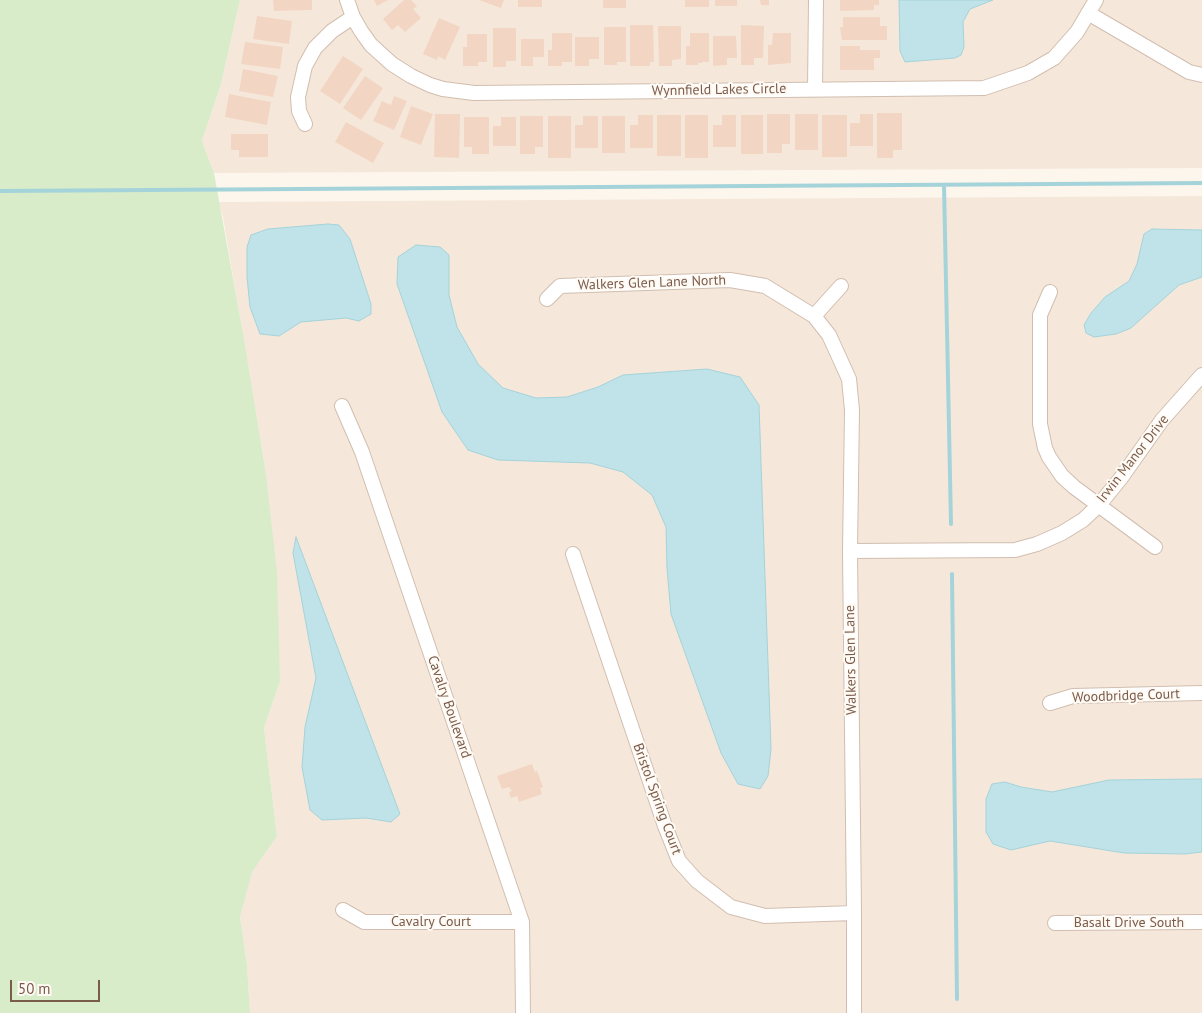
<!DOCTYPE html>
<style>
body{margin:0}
#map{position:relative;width:1202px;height:1013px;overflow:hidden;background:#fdf6ec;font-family:"PT Sans",sans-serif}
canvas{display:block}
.scale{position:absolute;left:10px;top:980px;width:90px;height:22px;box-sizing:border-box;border:2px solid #7a5c4d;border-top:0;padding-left:6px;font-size:15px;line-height:18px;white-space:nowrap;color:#7a5c4d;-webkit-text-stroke:4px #fffaf3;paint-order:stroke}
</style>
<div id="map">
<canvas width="1202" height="1013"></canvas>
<div class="scale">50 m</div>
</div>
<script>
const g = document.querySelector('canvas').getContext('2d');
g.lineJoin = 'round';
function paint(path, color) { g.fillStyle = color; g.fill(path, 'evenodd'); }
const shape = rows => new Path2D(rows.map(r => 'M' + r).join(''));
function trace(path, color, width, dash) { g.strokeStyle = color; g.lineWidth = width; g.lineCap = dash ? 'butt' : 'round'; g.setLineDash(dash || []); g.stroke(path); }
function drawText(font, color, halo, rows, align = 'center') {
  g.font = font + ' "PT Sans",sans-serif'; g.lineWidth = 4; g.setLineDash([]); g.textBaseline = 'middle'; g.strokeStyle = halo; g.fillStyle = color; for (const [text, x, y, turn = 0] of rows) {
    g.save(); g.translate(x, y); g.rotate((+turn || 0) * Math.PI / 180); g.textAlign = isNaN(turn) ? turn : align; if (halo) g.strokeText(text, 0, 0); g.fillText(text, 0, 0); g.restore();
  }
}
paint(shape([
 [240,0,1202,0,1202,168,214,173,202,141,221,84],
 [1202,196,1202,1013,250,1013,247,964,240,917,251,872,277,836,264,728,280,681,265,466,223,217,218,202]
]), '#f5e8da');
paint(shape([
 [0,0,240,0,221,84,202,141,214,173,244,339,265,467,277,572,280,681,264,728,277,836,252,872,240,917,247,964,250,1013,0,1013]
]), '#d8ecc9');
const water = shape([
 [899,0,993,0,970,9,963,22,964,47,961,55,955,58,905,62,900,51,899,0],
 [328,224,339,225,350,239,371,304,371,314,359,321,346,318,301,322,279,336,260,334,250,307,247,277,247,247,251,235,268,229,328,224],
 [1152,229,1202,230,1202,277,1179,285,1131,328,1116,334,1094,337,1086,333,1084,325,1091,313,1105,297,1129,281,1137,264,1144,234,1152,229],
 [416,245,440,247,449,255,449,295,457,327,478,364,503,388,536,398,567,397,598,387,623,375,707,369,740,377,759,405,771,749,768,776,760,789,738,784,721,753,671,614,667,568,666,527,652,495,623,472,590,463,498,460,468,450,442,412,397,284,398,257,416,245],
 [296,537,400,814,391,822,366,818,322,820,310,810,302,767,305,727,316,678,293,553,296,537],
 [1202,779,1202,852,1185,854,1124,853,1050,841,1011,850,993,844,986,832,986,799,992,784,1005,782,1021,787,1052,792,1109,780,1202,779]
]);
paint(water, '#bfe3e8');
trace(water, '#a5d3da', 1);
trace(shape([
 [944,185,951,524],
 [0,191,1202,183],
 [952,574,957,999]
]), '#a5d3da', 4);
paint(shape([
 [273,0,312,0,312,10,274,11],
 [374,0,388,0,377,6],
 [404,0,411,0,417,6,413,9,421,18,405,32,398,25,392,30,383,19],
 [479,0,504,0,501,8],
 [518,0,542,0,542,7,518,7],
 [603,0,626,0,626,8,603,8],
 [685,0,709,0,709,7,685,7],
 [715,0,737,0,737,6,715,6],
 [760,0,769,0,769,5,761,5],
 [840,0,879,0,879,5,874,5,874,10,840,11],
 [257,16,292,21,289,44,253,39],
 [843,17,880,17,880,26,887,26,887,40,842,40,840,27,843,27],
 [439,18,460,27,445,60,438,56,437,60,423,54],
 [630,25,653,25,654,62,650,62,650,66,630,66],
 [741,25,764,26,763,58,754,58,754,65,741,65],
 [658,26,681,26,681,59,672,60,672,66,659,66],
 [604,27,626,27,626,62,617,62,617,65,604,65],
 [493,28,516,28,516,61,506,61,506,67,493,67],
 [552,33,572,33,572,62,562,62,562,66,548,66,548,50,552,50],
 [690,33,709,33,709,62,702,62,702,63,698,63,698,65,686,65,686,46,690,46],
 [773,33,791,33,791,63,768,65,768,45,772,45],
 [467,34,487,34,487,62,478,62,478,66,463,66,463,47,467,47],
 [713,36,736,36,737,58,727,58,727,65,713,66],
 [575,37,599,37,599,59,589,59,589,66,575,66],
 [521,39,544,39,544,57,533,57,533,66,521,66],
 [245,42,283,47,280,69,241,64],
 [840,46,860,46,860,50,880,50,880,58,874,58,874,70,840,70],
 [343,56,363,69,340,104,320,91],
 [243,69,278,76,273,97,239,91],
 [365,76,383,88,361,120,343,108],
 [229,94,271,102,267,125,225,117],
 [394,96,407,101,394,130,373,121,382,101,391,105],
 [411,106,433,114,421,145,400,137],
 [877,113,902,113,902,150,893,150,893,158,877,158],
 [435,114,460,114,459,158,434,157],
 [767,114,790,114,790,144,782,144,782,153,767,153],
 [795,114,818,114,818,150,795,150],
 [860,114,873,114,873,146,850,146,850,123,860,123],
 [638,115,653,115,653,148,630,148,630,125,638,125],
 [657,115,681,115,681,156,657,156],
 [685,115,708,115,708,158,685,158],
 [722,115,736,115,736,147,713,147,713,125,722,125],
 [741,115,763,115,763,154,741,154],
 [822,115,847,115,847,157,822,157],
 [520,116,543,116,543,147,535,147,535,154,520,154],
 [548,116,571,116,571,158,548,158],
 [583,116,598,116,598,148,575,148,575,125,583,125],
 [602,116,625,116,625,153,602,153],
 [464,117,489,117,489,154,472,154,472,147,464,147],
 [501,117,516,117,516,146,493,146,493,126,501,126],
 [346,122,384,143,373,163,335,142],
 [231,134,268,134,268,157,239,157,239,150,231,150],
 [532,764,535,772,537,771,543,787,540,788,542,794,519,802,517,796,511,798,509,792,512,791,509,787,502,789,497,776]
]), '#f3d5c3');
const minor = shape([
 [347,0,353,17,361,31,371,45,392,64,411,76,430,85,443,89,474,93,984,88,1028,73,1054,58,1077,32,1096,0],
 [1088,13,1189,72,1202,75],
 [815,89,816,0],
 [305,124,299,111,298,97,305,66,315,48,332,31,353,17],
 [1050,292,1040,315,1040,424,1045,448,1049,457,1062,476,1074,487,1155,547],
 [547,299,560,286,730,280,765,286,814,316,829,335,849,379,852,410,850,551,854,913,854,1013],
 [814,316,841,286],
 [342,406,362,452,522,922,523,1013],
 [850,551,1015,550,1037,544,1062,533,1083,520,1099,505,1121,478,1162,420,1202,375],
 [573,554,665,826,679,861,697,881,731,907,765,916,854,913],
 [1050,703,1073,696,1202,693],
 [343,910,364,922,522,922],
 [1055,923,1202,922]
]);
trace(minor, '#d1beb0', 16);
trace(minor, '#fff', 14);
drawText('14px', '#7a5c4d', '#fffaf3', [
 ["Wynnfield Lakes Circle",719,90,-1],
 ["Walkers Glen Lane North",652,283,-2],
 ["Irwin Manor Drive",1133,459,-52],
 ["Walkers Glen Lane",851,660,-91],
 ["Woodbridge Court",1126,696,-2],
 ["Cavalry Boulevard",449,707,71],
 ["Bristol Spring Court",657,799,70],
 ["Cavalry Court",431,922],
 ["Basalt Drive South",1129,923]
]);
</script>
